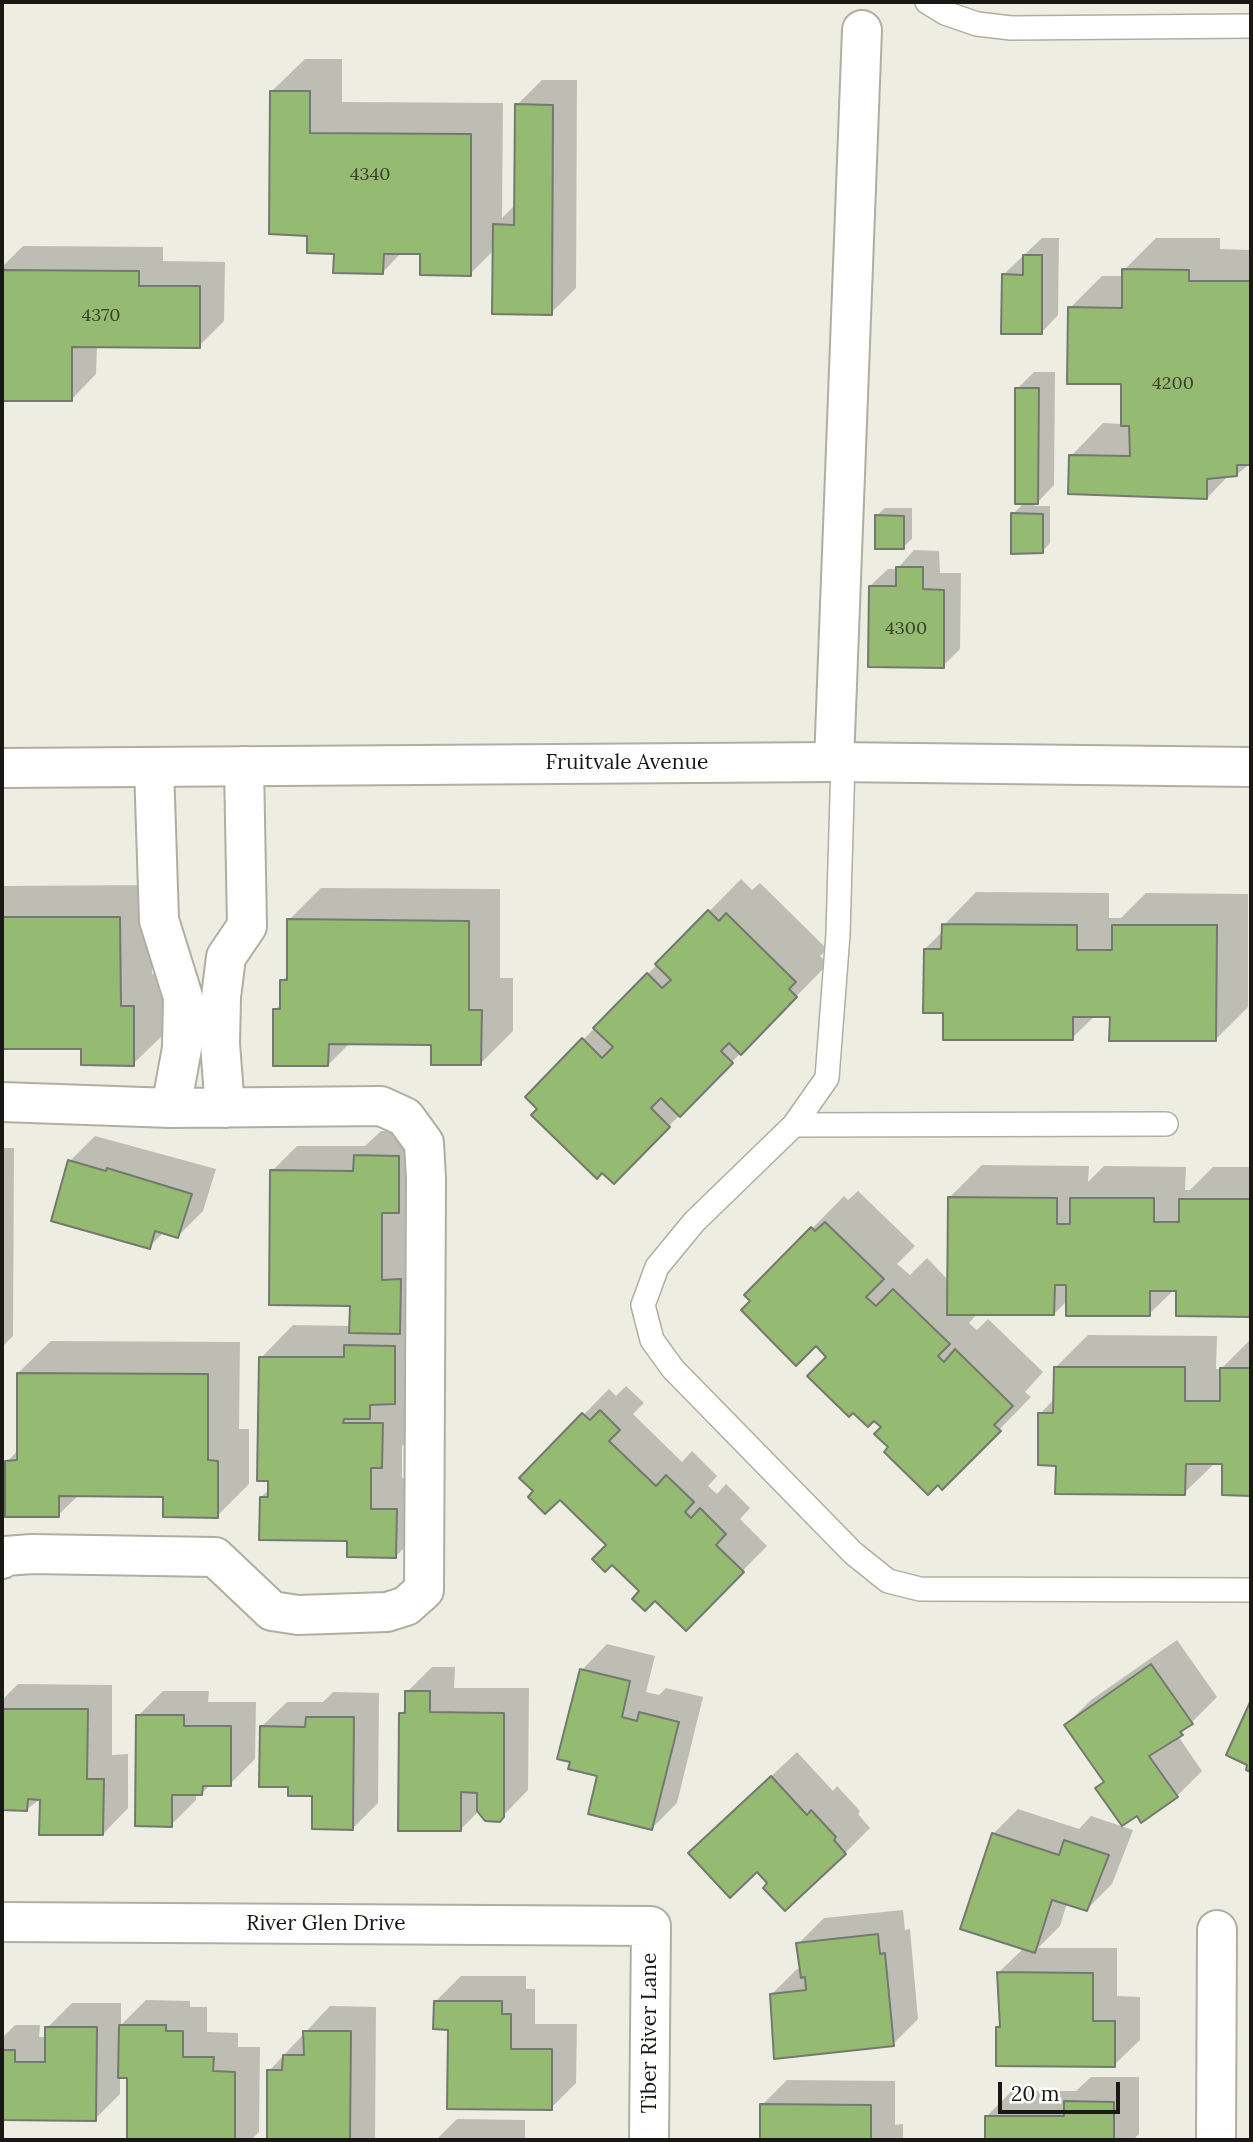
<!DOCTYPE html>
<style>
body{margin:0}
#map{position:relative;width:1253px;height:2142px;overflow:hidden;background:#eeede1;font-family:Lora,serif}
canvas{display:block}
.frame{position:absolute;inset:0;border:4px solid #191814;pointer-events:none}
.scale{position:absolute;left:998px;top:2082px;width:122px;height:32px;box-sizing:border-box;border:4px solid #191814;border-top:0;padding-left:9px;font-size:21px;line-height:24px;white-space:nowrap;color:#191814;-webkit-text-stroke:5px #fff;paint-order:stroke}
</style>
<div id="map">
<canvas width="1253" height="2142"></canvas>
<div class="frame"></div>
<div class="scale">20 m</div>
</div>
<script>
const g = document.querySelector('canvas').getContext('2d');
g.lineJoin = 'round';
function paint(path, color) { g.fillStyle = color; g.fill(path, 'evenodd'); }
const shape = rows => new Path2D(rows.map(r => 'M' + r).join(''));
function trace(path, color, width, dash) { g.strokeStyle = color; g.lineWidth = width; g.lineCap = dash ? 'butt' : 'round'; g.setLineDash(dash || []); g.stroke(path); }
function drawText(font, color, halo, rows, align = 'center') {
  g.font = font + ' Lora,serif'; g.lineWidth = 7; g.setLineDash([]); g.textBaseline = 'middle'; g.strokeStyle = halo; g.fillStyle = color; for (const [text, x, y, turn = 0] of rows) {
    g.save(); g.translate(x, y); g.rotate((+turn || 0) * Math.PI / 180); g.textAlign = isNaN(turn) ? turn : align; if (halo) g.strokeText(text, 0, 0); g.fillText(text, 0, 0); g.restore();
  }
}
paint(shape([
 [305,59,342,59,342,102,503,103,502,218,516,204,517,105,542,80,577,80,576,288,551,313,495,249,470,274,422,253,402,252,383,272,336,252,309,234,272,91],
 [1042,238,1059,238,1058,315,1041,333,1003,275],
 [1156,238,1220,238,1220,249,1251,250,1251,463,1236,475,1229,475,1207,498,1071,456,1103,423,1123,424,1123,383,1070,308,1102,276,1124,276,1124,270],
 [23,246,163,247,163,261,225,262,224,321,199,346,97,345,96,374,71,400,2,399,2,267],
 [1034,372,1055,372,1054,485,1034,506,1050,506,1050,543,1042,552,1013,514,1024,503,1017,389],
 [885,508,912,508,912,539,903,547,876,516],
 [914,550,939,551,940,573,961,573,960,649,943,666,870,586,888,569,897,569],
 [741,879,752,890,760,883,827,949,820,956,828,964,614,1182,527,1097],
 [152,885,152,974,166,974,166,1032,133,1064,83,1047,2,1047,2,886],
 [321,888,500,889,500,978,513,978,513,1031,481,1063,433,1043,350,1043,328,1065,275,1010,282,1003,282,981,289,974,289,920],
 [976,892,1109,893,1109,918,1121,918,1146,893,1248,894,1248,1007,1216,1039,1111,1015,1096,1015,1072,1038,945,1012,925,949,943,931,944,925],
 [381,1131,424,1131,424,1186,406,1203,407,1255,427,1370,405,1392,415,1392,414,1434,402,1446,402,1478,428,1477,428,1524,396,1556,349,1539,261,1497,270,1489,261,1358,293,1325,351,1326,351,1304,272,1171,297,1146,365,1146],
 [95,1136,216,1169,203,1211,178,1236,164,1232,149,1247,70,1161],
 [2,1148,14,1148,13,1336,2,1347],
 [982,1165,1089,1166,1088,1182,1104,1166,1186,1167,1185,1190,1190,1190,1213,1167,1251,1167,1251,1315,1178,1315,1178,1290,1174,1290,1149,1314,1068,1300,1054,1314,978,1313,969,1323,977,1330,988,1319,1043,1372,1025,1392,1031,1397,942,1488,890,1447,883,1427,816,1344,747,1295,844,1196,848,1200,858,1191,915,1246,897,1264,910,1275,927,1258,949,1281,950,1197],
 [1088,1335,1217,1336,1216,1369,1221,1369,1251,1339,1251,1494,1224,1494,1224,1462,1216,1462,1184,1493,1058,1464,1040,1414,1055,1398,1055,1368],
 [51,1341,240,1342,239,1429,249,1429,249,1484,217,1516,165,1495,80,1494,58,1515,7,1462,18,1450,18,1373],
 [626,1386,644,1403,633,1414,682,1462,692,1451,717,1476,708,1486,717,1494,726,1484,750,1508,740,1519,767,1546,686,1628,655,1598,641,1591,608,1545,560,1497,535,1491,521,1478,609,1389,616,1396],
 [1177,1640,1217,1697,1178,1736,1202,1771,1177,1796,1106,1781,1066,1725,1091,1700],
 [607,1644,655,1656,646,1692,659,1695,666,1688,703,1697,677,1803,652,1828,599,1775,582,1670],
 [432,1667,455,1667,454,1688,529,1688,528,1790,499,1820,479,1811,460,1830,401,1714,406,1708,407,1692],
 [2,1668,3,1699,18,1684,112,1685,112,1755,128,1754,128,1808,103,1834,42,1798,27,1809,2,1808],
 [163,1691,209,1691,208,1702,256,1702,255,1759,230,1784,211,1784,202,1793,196,1793,196,1800,171,1825,138,1716],
 [333,1692,379,1693,378,1803,353,1828,314,1794,290,1785,261,1727,287,1702,323,1702],
 [797,1752,833,1791,837,1786,860,1811,858,1814,870,1828,845,1853,770,1883,716,1828],
 [1018,1809,1079,1829,1091,1816,1133,1830,1112,1884,1087,1909,1067,1903,1060,1926,1038,1948,1117,1948,1117,1996,1140,1997,1140,2040,1114,2065,998,2028,1001,2024,998,1973,1024,1948,993,1834],
 [903,1910,905,1930,910,1929,918,2019,893,2044,775,2057,771,1995,797,1969,801,1969,798,1944,824,1918],
 [461,1976,526,1976,526,1989,535,1989,535,2024,577,2024,576,2083,551,2108,450,2028,435,2002],
 [146,2000,190,2001,190,2007,207,2007,207,2032,238,2033,238,2047,260,2047,259,2132,251,2140,128,2140,129,2077,120,2076,120,2094,95,2119,2,2118,2,2038,15,2025,40,2025,39,2037,47,2037,47,2028,72,2003,121,2003,121,2025],
 [330,2006,376,2007,375,2140,268,2140,269,2071],
 [1091,2077,1139,2077,1139,2134,1133,2140,987,2140,987,2116,1012,2091,1076,2091],
 [787,2080,895,2081,895,2125,903,2124,903,2140,762,2140,762,2105],
 [457,2119,525,2120,525,2140,436,2140]
]), '#0003');
const building = shape([
 [270,91,310,91,310,133,471,134,471,276,420,275,420,254,384,254,383,274,333,273,334,254,307,253,307,236,269,234,270,91],
 [515,104,553,105,552,315,492,314,493,224,514,225,515,104],
 [1023,255,1042,255,1042,334,1001,334,1002,274,1023,275,1023,255],
 [1122,269,1189,270,1189,281,1251,281,1251,465,1237,465,1237,476,1207,479,1207,499,1068,494,1069,455,1130,456,1129,426,1121,426,1121,384,1067,384,1068,307,1122,308,1122,269],
 [2,270,139,271,139,286,200,286,200,348,72,347,72,401,2,401,2,270],
 [1015,388,1039,388,1038,504,1015,504,1015,388],
 [1011,513,1043,514,1043,553,1011,554,1011,513],
 [875,515,904,516,904,549,875,549,875,515],
 [896,567,923,567,923,589,944,590,944,668,868,667,869,586,896,586,896,567],
 [708,910,719,921,726,913,796,982,789,989,797,997,741,1055,729,1043,721,1051,733,1063,680,1117,661,1098,651,1108,670,1127,614,1184,602,1173,597,1179,531,1115,537,1109,525,1097,582,1038,602,1058,613,1047,593,1028,647,973,662,988,671,980,655,964,708,910],
 [2,917,120,917,121,1006,134,1006,134,1066,81,1065,81,1049,2,1049,2,917],
 [287,919,469,921,469,1010,482,1010,481,1065,431,1065,431,1045,329,1044,328,1066,273,1066,273,1009,280,1009,280,980,287,980,287,919],
 [942,924,1077,925,1077,950,1112,950,1112,925,1217,925,1216,1041,1109,1041,1110,1017,1073,1017,1073,1040,943,1040,943,1013,923,1013,924,949,941,949,942,924],
 [354,1155,399,1156,399,1213,382,1213,382,1280,401,1279,400,1334,349,1333,350,1306,269,1305,270,1170,353,1171,354,1155],
 [68,1160,106,1171,107,1168,192,1194,178,1238,155,1231,150,1249,51,1221,68,1160],
 [948,1197,1057,1198,1057,1224,1070,1224,1070,1198,1154,1198,1154,1222,1179,1222,1179,1199,1251,1199,1251,1317,1176,1316,1176,1291,1150,1291,1150,1316,1066,1316,1066,1285,1055,1285,1054,1315,947,1315,948,1197],
 [825,1222,884,1279,866,1297,876,1306,893,1289,950,1344,938,1356,944,1362,955,1349,1013,1406,994,1425,1001,1431,942,1490,938,1485,928,1495,884,1452,888,1447,874,1434,881,1427,874,1421,868,1427,853,1413,849,1417,807,1376,826,1357,816,1346,796,1366,741,1310,750,1301,744,1295,811,1227,815,1231,825,1222],
 [344,1345,395,1346,395,1404,370,1405,370,1419,344,1419,343,1423,383,1423,382,1468,371,1468,371,1509,397,1509,396,1558,347,1557,347,1541,259,1540,260,1497,268,1497,268,1481,257,1481,259,1357,344,1357,344,1345],
 [1054,1367,1185,1367,1185,1401,1220,1401,1220,1368,1251,1368,1251,1496,1222,1495,1222,1464,1186,1464,1185,1495,1055,1494,1056,1466,1038,1465,1038,1413,1053,1413,1054,1367],
 [17,1373,208,1374,208,1460,218,1461,218,1518,163,1517,163,1497,59,1496,59,1517,5,1517,5,1461,17,1460,17,1373],
 [600,1410,620,1430,609,1441,656,1486,666,1475,694,1502,685,1512,691,1518,700,1508,726,1534,716,1545,744,1572,686,1631,655,1601,645,1611,632,1599,639,1591,612,1565,605,1572,592,1559,606,1545,560,1500,545,1514,528,1497,533,1491,519,1478,582,1413,590,1420,600,1410],
 [1151,1664,1193,1724,1180,1732,1183,1735,1149,1756,1178,1797,1141,1823,1137,1816,1122,1826,1095,1788,1104,1782,1064,1725,1151,1664],
 [580,1669,630,1681,622,1717,637,1721,639,1712,679,1722,652,1830,588,1814,597,1776,568,1769,570,1762,557,1759,580,1669],
 [405,1691,430,1691,430,1712,504,1713,504,1817,500,1822,485,1821,477,1811,477,1793,461,1792,461,1831,398,1831,399,1713,405,1713,405,1691],
 [1251,1700,1251,1772,1246,1770,1247,1765,1226,1755,1251,1700],
 [2,1709,88,1709,87,1779,104,1779,103,1835,39,1835,40,1800,28,1799,27,1811,2,1810,2,1709],
 [136,1715,184,1715,184,1726,231,1726,231,1786,203,1786,202,1795,172,1795,172,1827,135,1826,136,1715],
 [306,1717,354,1717,353,1830,312,1829,312,1796,288,1796,288,1787,259,1787,260,1726,305,1727,306,1717],
 [771,1776,807,1815,811,1810,836,1837,834,1840,846,1854,785,1911,763,1888,767,1883,757,1872,730,1898,688,1853,771,1776],
 [992,1833,1059,1855,1064,1840,1109,1855,1087,1911,1052,1900,1035,1953,960,1929,992,1833],
 [878,1934,880,1954,885,1953,894,2046,774,2059,770,1994,806,1990,805,1977,801,1978,796,1943,878,1934],
 [997,1972,1093,1973,1093,2021,1115,2021,1115,2067,996,2066,996,2027,1000,2027,997,1972],
 [434,2001,502,2001,502,2014,511,2014,511,2049,552,2049,552,2110,447,2109,448,2030,433,2029,434,2001],
 [119,2025,166,2025,166,2031,183,2031,183,2057,214,2057,213,2071,235,2072,235,2140,127,2140,127,2078,118,2078,119,2025],
 [45,2027,97,2027,96,2121,2,2120,2,2050,15,2050,15,2062,45,2062,45,2027],
 [303,2031,351,2031,350,2140,267,2140,267,2070,282,2070,283,2055,304,2055,303,2031],
 [1064,2101,1114,2102,1114,2140,985,2140,985,2116,1064,2116,1064,2101],
 [760,2104,871,2105,871,2140,760,2140,760,2104]
]);
paint(building, '#94bb71');
trace(building, '#74796f', 2);
const lane = shape([
 [927,2,945,13,977,24,1011,28,1251,26],
 [843,762,838,934,827,1078,794,1125,694,1222,657,1267,643,1305,652,1340,673,1369,853,1553,888,1581,920,1589,1251,1590],
 [794,1125,1166,1124]
]);
const street = shape([
 [834,762,862,30],
 [154,767,159,920,183,997,182,1048,171,1108],
 [2,1102,171,1108,381,1106,405,1117,424,1143,426,1179,424,1590,406,1606,387,1612,298,1615,272,1611,215,1557,32,1554,5,1556,2,1559],
 [225,1108,220,1044,221,997,226,957,247,926,244,766],
 [2,1922,651,1926,649,2140],
 [1216,2140,1217,1930]
]);
const secondary = shape([
 [2,768,834,762,1251,767]
]);
trace(lane, '#afaea2', 26);
trace(street, '#afaea2', 42);
trace(secondary, '#afaea2', 42);
trace(lane, '#fff', 23);
trace(street, '#fff', 38);
trace(secondary, '#fff', 38);
drawText('18px', '#38412b', null, [
 ["4340",370,175],
 ["4370",101,316],
 ["4200",1173,384],
 ["4300",906,629]
]);
drawText('21px', '#191814', '#fff', [
 ["Fruitvale Avenue",627,763],
 ["River Glen Drive",326,1924],
 ["Tiber River Lane",650,2033,-90]
]);
</script>
